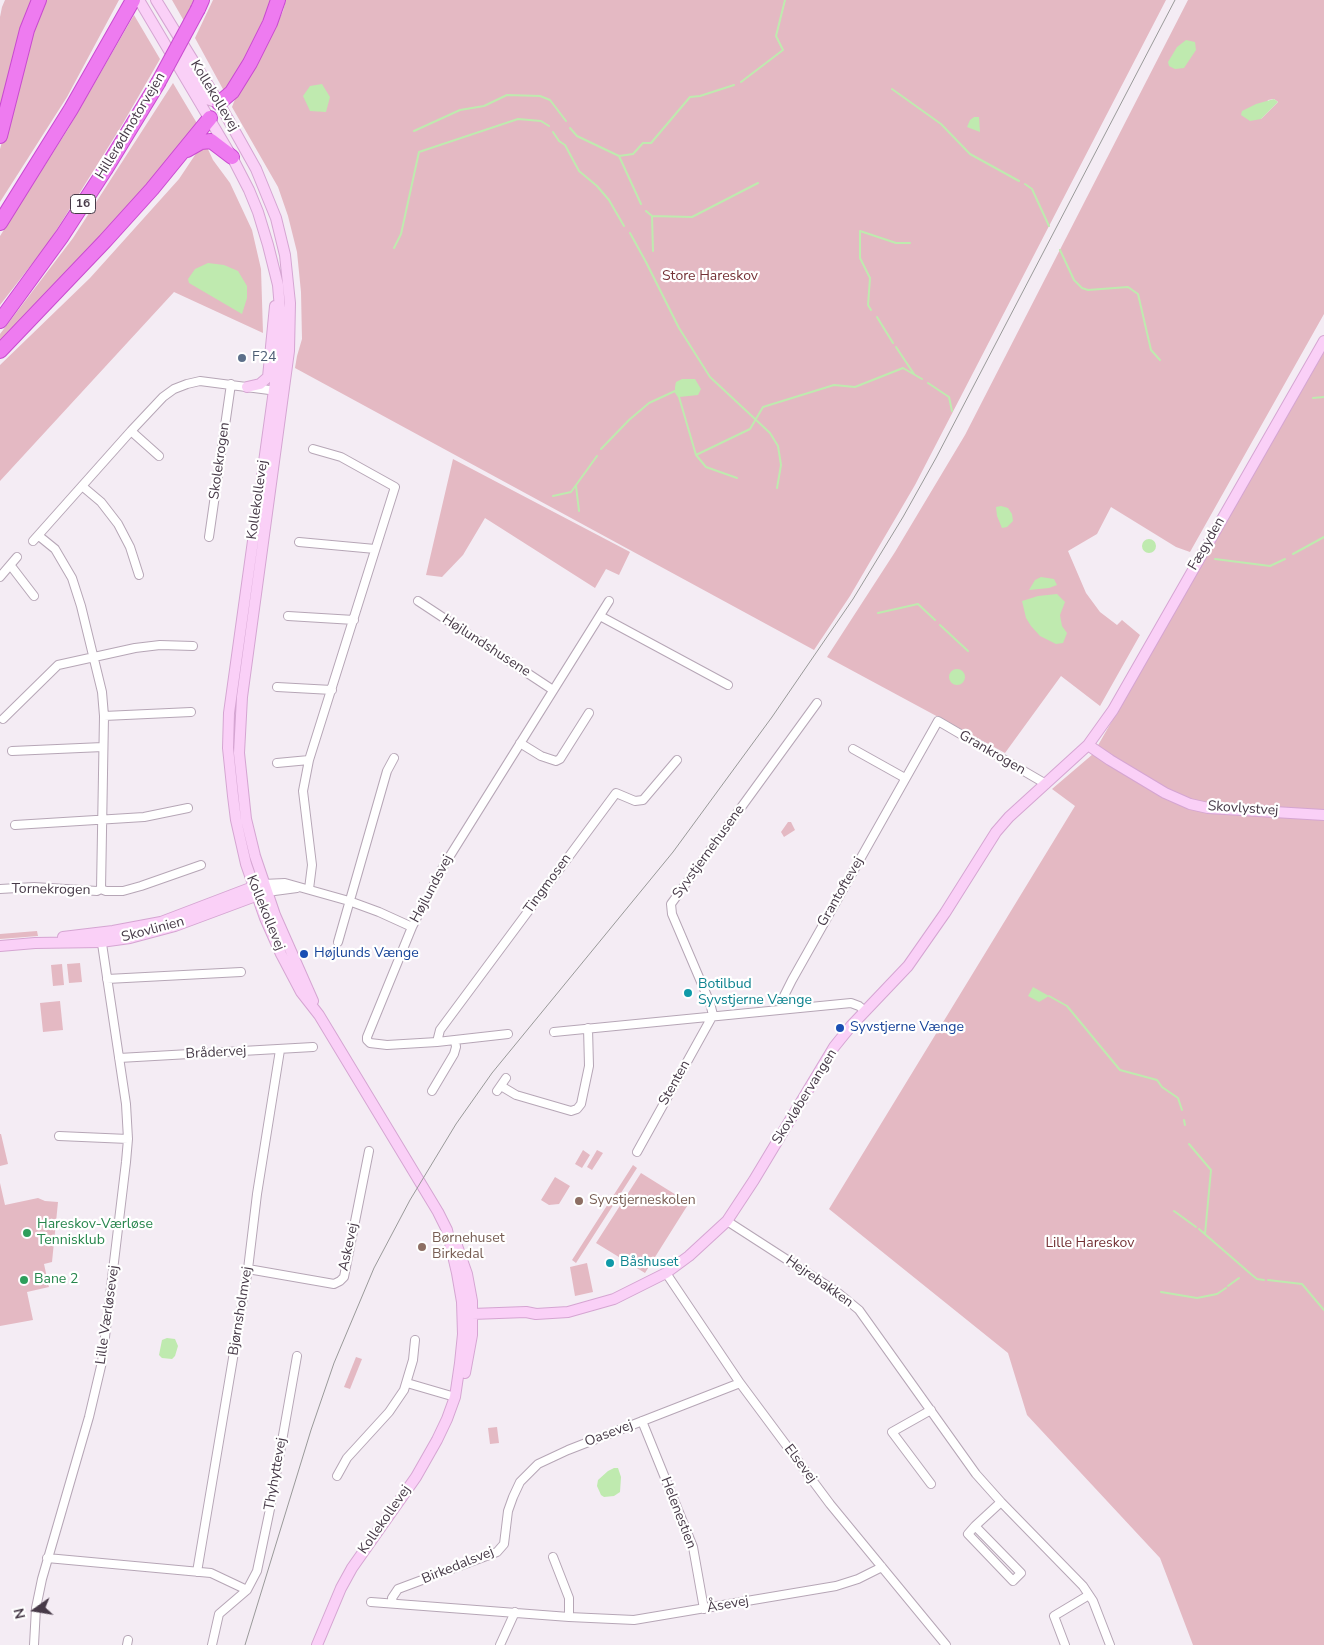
<!DOCTYPE html>
<meta charset="utf-8">
<style>
body{margin:0}
#map{position:relative;width:1324px;height:1645px;overflow:hidden;background:#f4ecf4;font-family:"Nunito Sans",sans-serif}
canvas{display:block}
.north{position:absolute;left:10px;top:1585px;width:50px;height:50px;-webkit-text-stroke:4px #fff;paint-order:stroke;rotate:257deg;font-size:14px;font-weight:700;line-height:20px;text-align:center;color:#473a48}
.north::after{content:'';display:block;margin:auto;width:18px;height:22px;background:#473a48;clip-path:polygon(50% 0,100% 100%,50% 72%,0 100%)}
</style>
<div id="map">
<canvas width="1324" height="1645"></canvas>
<div class="north">N</div>
</div>
<script>
const g = document.querySelector('canvas').getContext('2d');
g.lineJoin = 'round';
function paint(path, color) { g.fillStyle = color; g.fill(path, 'evenodd'); }
const shape = rows => new Path2D(rows.map(r => 'M' + r).join(''));
function trace(path, color, width, dash) { g.strokeStyle = color; g.lineWidth = width; g.lineCap = dash ? 'butt' : 'round'; g.setLineDash(dash || []); g.stroke(path); }
function drawText(font, color, halo, rows, align = 'center') {
  g.font = font + ' "Nunito Sans",sans-serif'; g.lineWidth = 4.5; g.setLineDash([]); g.textBaseline = 'middle'; g.strokeStyle = halo; g.fillStyle = color; for (const [text, x, y, turn = 0] of rows) {
    g.save(); g.translate(x, y); g.rotate((+turn || 0) * Math.PI / 180); g.textAlign = isNaN(turn) ? turn : align; if (halo) g.strokeText(text, 0, 0); g.fillText(text, 0, 0); g.restore();
  }
}
paint(shape([
 [5,0,32,0,21,30,0,109,0,17,2,7],
 [44,0,119,0,67,97,0,202,0,149,29,36],
 [172,0,194,0,184,21],
 [213,0,271,0,261,26,230,86,224,91,195,38],
 [286,0,1166,0,915,485,850,596,814,650,295,368,297,356,302,339,301,292,297,252,288,216,278,187,232,107,239,89,265,49,283,11],
 [1188,0,1324,0,1324,314,1190,552,1176,547,1111,507,1097,534,1068,551,1086,593,1100,612,1117,625,1122,620,1140,635,1100,706,1061,676,1005,753,827,657,895,552,965,435],
 [1274,99,1278,102,1261,119,1268,100],
 [134,15,160,59,122,125,49,242,0,305,0,236,68,129],
 [173,83,198,125,105,241,0,345,0,334,73,238],
 [206,145,213,160,230,183,252,230,261,269,263,333,174,292,0,481,0,365,90,278,179,179,199,149],
 [1324,352,1324,1645,1193,1645,1160,1558,1027,1415,1008,1353,829,1209,1075,806,1052,789,1093,754],
 [453,459,630,552,619,575,606,569,595,588,485,518,463,555,442,577,426,575],
 [788,822,791,822,795,830,784,837,781,832],
 [37,931,38,936,0,939,0,934],
 [80,963,82,982,69,983,67,964],
 [62,964,64,985,53,986,51,965],
 [60,1001,63,1030,43,1032,40,1003],
 [0,1134,1,1134,8,1164,0,1166],
 [583,1150,590,1155,582,1168,575,1164],
 [597,1150,603,1153,592,1170,587,1167],
 [633,1165,637,1168,576,1263,572,1260],
 [641,1173,689,1203,645,1273,596,1243],
 [555,1177,570,1186,559,1204,549,1205,541,1200],
 [0,1183,5,1205,38,1198,45,1201,58,1202,52,1262,44,1264,49,1287,27,1292,33,1320,0,1326],
 [587,1263,593,1292,575,1296,570,1267],
 [356,1357,362,1359,350,1389,344,1387],
 [497,1427,499,1443,490,1444,488,1428]
]), '#e4b9c3');
paint(shape([
 [1186,40,1195,42,1196,50,1184,68,1175,69,1169,66,1168,62,1177,47],
 [322,84,330,97,326,112,310,111,303,96,310,86],
 [1274,99,1278,102,1261,119,1250,121,1241,115,1242,111,1256,104],
 [974,117,979,117,980,132,967,127,970,120],
 [208,263,224,265,238,271,247,286,247,298,242,314,189,283,188,279,195,269],
 [682,379,695,379,701,389,698,395,679,397,675,391,675,387,676,382],
 [1001,506,1008,508,1012,514,1013,521,1007,527,1002,528,997,516,996,507],
 '1142 546a7 7 0 1 1 14 0a7 7 0 1 1-14 0Z',
 [1041,577,1054,579,1057,585,1049,588,1029,590,1035,580],
 [1057,594,1065,602,1060,615,1062,626,1067,633,1063,643,1056,644,1040,636,1031,626,1026,618,1022,601,1038,596],
 '949 677a8 8 0 1 1 16 0a8 8 0 1 1-16 0Z',
 [1033,987,1049,996,1039,1002,1028,996],
 [167,1338,175,1339,178,1346,175,1356,172,1359,162,1358,159,1355,162,1340],
 [614,1468,618,1468,621,1477,620,1492,614,1496,604,1497,601,1495,597,1486,598,1480,608,1471]
]), '#bfeaaf');
trace(shape([
 [741,82,783,50,776,36,785,0],
 [892,89,941,124,970,154,1019,181],
 [570,128,577,136,619,156,641,204],
 [414,131,460,110,484,106,507,95,540,96,550,100,566,121],
 [553,132,559,141,565,145,579,171,597,186,609,200,624,226],
 [619,156,633,154,643,143,651,143,690,97,700,96,734,85],
 [1025,184,1032,189,1049,226],
 [646,211,652,216,692,217,758,183],
 [652,216,653,251],
 [630,233,646,262,679,328,710,377,770,433,778,446,781,465,777,488],
 [394,248,401,234,419,152,518,119,541,121,549,126],
 [1060,250,1074,280,1082,288,1088,290,1128,287,1138,294,1151,350,1160,360],
 [871,310,868,305,870,278,860,258,860,231,896,243,910,243],
 [877,317,893,343],
 [896,347,914,374],
 [928,383,949,397,952,411],
 [1313,398,1324,397],
 [601,449,629,420,649,403,675,391,679,397,696,455,750,429,763,407,834,385,855,387,903,368,922,379],
 [696,455,706,467,737,478],
 [576,486,579,511],
 [553,496,571,492,597,456],
 [1293,554,1324,537],
 [1215,559,1270,566,1285,559],
 [878,613,918,604,935,620],
 [940,625,968,651],
 [1049,996,1067,1006,1120,1070,1157,1080,1162,1087,1178,1098,1182,1110],
 [1184,1120,1185,1125],
 [1189,1144,1211,1170,1205,1234],
 [1174,1211,1196,1227],
 [1199,1229,1252,1275,1257,1279,1264,1280],
 [1268,1280,1302,1284,1324,1310],
 [1228,1286,1239,1278],
 [1161,1292,1197,1298,1217,1294,1226,1288]
]), '#bfeaaf', 2);
const street = shape([
 [131,431,159,456],
 [82,486,101,502,118,524,130,547,139,575],
 [209,537,231,384],
 [33,541,131,431,163,397,174,389,187,384,200,381,277,391],
 [299,542,375,549],
 [11,566,34,596],
 [0,577,17,557],
 [418,601,553,690],
 [288,616,354,620],
 [600,616,728,685],
 [277,687,332,690],
 [104,716,191,712],
 [3,719,58,665,135,648,160,645,193,646],
 [520,743,541,756,556,761,560,759,589,713],
 [853,749,905,778],
 [12,751,103,747],
 [277,763,309,760],
 [15,825,144,817,188,808],
 [263,884,285,883,349,901,379,912,412,927],
 [0,889,34,887,97,891,101,889,104,716,102,692,81,606,72,578,55,549,39,536],
 [101,889,106,891,123,891,141,886,201,865],
 [309,889,312,865,303,791,309,760,395,487,341,457,313,449],
 [267,892,297,888],
 [338,942,387,771,394,758],
 [107,979,241,972],
 [785,1008,784,996,792,980,938,721,1046,784],
 [554,1032,851,1003,859,1006,865,1011],
 [508,1034,437,1042,387,1045,370,1043,367,1040,367,1037,412,927,443,867,609,601],
 [437,1042,440,1030,616,793,635,801,643,800,677,760],
 [119,1058,313,1047],
 [501,1086,516,1095,571,1111,577,1109,581,1104,589,1066,588,1028],
 [432,1091,454,1054,456,1047,455,1040],
 [497,1091,506,1078],
 [59,1136,128,1139],
 [637,1152,713,1015,710,1003,672,914,671,904,817,703],
 [727,1221,837,1292,859,1310,976,1474,1001,1502,1083,1586,1093,1601,1110,1645],
 [248,1269,334,1284,340,1281,344,1277,369,1151],
 [666,1273,740,1383,830,1504,946,1645],
 [407,1383,455,1397],
 [642,1421,693,1547,704,1609],
 [337,1476,347,1458,389,1412,404,1390,413,1360,415,1340],
 [931,1484,892,1432,931,1410],
 [975,1526,968,1534,1013,1581,1021,1573,975,1526,1001,1502],
 [553,1557,569,1598,569,1617],
 [47,1558,211,1573,247,1590],
 [197,1572,248,1269,257,1194,280,1050],
 [371,1602,569,1617,634,1620,836,1586,858,1579,882,1567],
 [393,1603,392,1598,398,1589,497,1552,504,1544,508,1511,513,1497,520,1482,538,1464,568,1450,740,1383],
 [34,1645,36,1608,42,1579,89,1417,102,1362,126,1162,128,1139,126,1104,101,937],
 [127,1645,128,1640],
 [212,1645,219,1614,247,1590,257,1571,270,1509,297,1356],
 [500,1645,515,1612],
 [1065,1645,1054,1616,1089,1595]
]);
const secondary = shape([
 [139,0,232,157,249,190,258,212,268,245,278,285,281,321,280,347,229,713,228,748,233,796,236,820,246,864,265,918,281,954,301,992,319,1015,438,1212,447,1230,457,1273,462,1302,463,1334,460,1363,455,1397,447,1419,437,1440,416,1477,352,1568,341,1588,317,1645],
 [156,0,219,103,256,169,276,218,285,255,290,303,289,351,242,697,239,753,246,819,255,856,275,915,313,1001],
 [178,54,207,99,219,103],
 [247,387,260,384,268,377,275,306],
 [1088,745,1110,760,1165,793,1190,804,1208,808,1324,815],
 [63,937,113,931,161,922,258,885],
 [0,946,35,943,101,942,130,938,175,926,261,894],
 [456,1243,467,1274,472,1301,472,1335,465,1373],
 [463,1318,472,1314,526,1312,536,1314,568,1312,614,1299,666,1273,689,1256,727,1221,754,1180,834,1047,851,1026,908,966,945,913,996,832,1009,817,1088,745,1113,710,1324,341]
]);
const highway = shape([
 [198,9,202,0],
 [219,103,232,92,250,63,270,23,278,0],
 [0,136,27,30,39,0],
 [187,150,201,142,211,141,232,157],
 [0,223,71,109,133,0],
 [0,321,62,236,105,170,158,83],
 [0,351,105,241,152,189,210,118]
]);
trace(street, '#b6a6b6', 10);
trace(secondary, '#d5a5d2', 12);
trace(highway, '#c84bcf', 16);
trace(street, '#fff', 8);
trace(secondary, '#fad0f7', 10);
trace(highway, '#ee7bf0', 14);
trace(shape([
 [245,1645,311,1430,334,1363,374,1268,410,1200,456,1124,492,1073,673,852,772,717,853,599,903,517,936,458,1175,0]
]), '#999', 1);
const highwayBridge = shape([
 [158,83,198,9]
]);
trace(highwayBridge, '#c84bcf', 16, []);
trace(highwayBridge, '#ee7bf0', 14);
for (const [x, y, r, color] of [
 [242,358,5,"#5c6f8a"],
 [304,954,5,"#1a4fb4"],
 [688,993,5,"#0f9aa8"],
 [840,1028,5,"#1a4fb4"],
 [579,1201,5,"#8d6e63"],
 [27,1233,5,"#2e9e5b"],
 [422,1247,5,"#8d6e63"],
 [610,1263,5,"#0f9aa8"],
 [24,1280,5,"#2e9e5b"]
]) { const dot = new Path2D(); dot.arc(x, y, r, 0, 2 * Math.PI); g.fillStyle = color; g.fill(dot); trace(dot, '#fff', 2); }
for (const [x, y, w] of [
 [83,204,25]
]) { const box = new Path2D(); box.roundRect(x - w / 2, y - 9.5, w, 19, 4); g.fillStyle = '#fff'; g.fill(box); trace(box, '#473a48', 1); }
drawText('bold 12px', '#473a48', null, [
 ["16",83,204]
]);
drawText('14px', '#473a48', '#fff', [
 ["Kollekollevej",214,96,59],
 ["Hillerødmotorvejen",131,126,-59],
 ["Skolekrogen",220,461,-82],
 ["Kollekollevej",258,500,-82],
 ["Fægyden",1207,544,-60],
 ["Højlundshusene",486,646,33],
 ["Grankrogen",992,753,30],
 ["Skovlystvej",1243,809,4],
 ["Syvstjernehusene",709,852,-54],
 ["Tingmosen",548,884,-54],
 ["Højlundsvej",432,889,-62],
 ["Tornekrogen",51,890,1],
 ["Grantoftevej",841,892,-60],
 ["Kollekollevej",265,913,68],
 ["Skovlinien",153,930,-15],
 ["Brådervej",216,1053,-3],
 ["Stenten",675,1083,-61],
 ["Skovløbervangen",805,1097,-58],
 ["Askevej",349,1247,-78],
 ["Hejrebakken",819,1282,35],
 ["Bjørnsholmvej",241,1311,-81],
 ["Lille Værløsevej",108,1315,-82],
 ["Oasevej",609,1434,-21],
 ["Elsevej",800,1464,53],
 ["Thyhyttevej",276,1474,-80],
 ["Helenestien",678,1513,69],
 ["Kollekollevej",385,1520,-55],
 ["Birkedalsvej",458,1566,-22],
 ["Åsevej",728,1605,-10]
]);
drawText('14px', '#753236', '#fff', [
 ["Store Hareskov",710,277],
 ["Lille Hareskov",1090,1244]
]);
drawText('14px', '#4e5e75', '#fff', [
 ["F24",252,358]
], 'left');
drawText('14px', '#164399', '#fff', [
 ["Højlunds Vænge",314,954],
 ["Syvstjerne Vænge",850,1028]
], 'left');
drawText('14px', '#0d838f', '#fff', [
 ["Botilbud",698,985],
 ["Syvstjerne Vænge",698,1001],
 ["Båshuset",620,1263]
], 'left');
drawText('14px', '#785e54', '#fff', [
 ["Syvstjerneskolen",589,1201],
 ["Børnehuset",432,1239],
 ["Birkedal",432,1255]
], 'left');
drawText('14px', '#27864d', '#fff', [
 ["Hareskov-Værløse",37,1225],
 ["Tennisklub",37,1241],
 ["Bane 2",34,1280]
], 'left');
</script>
